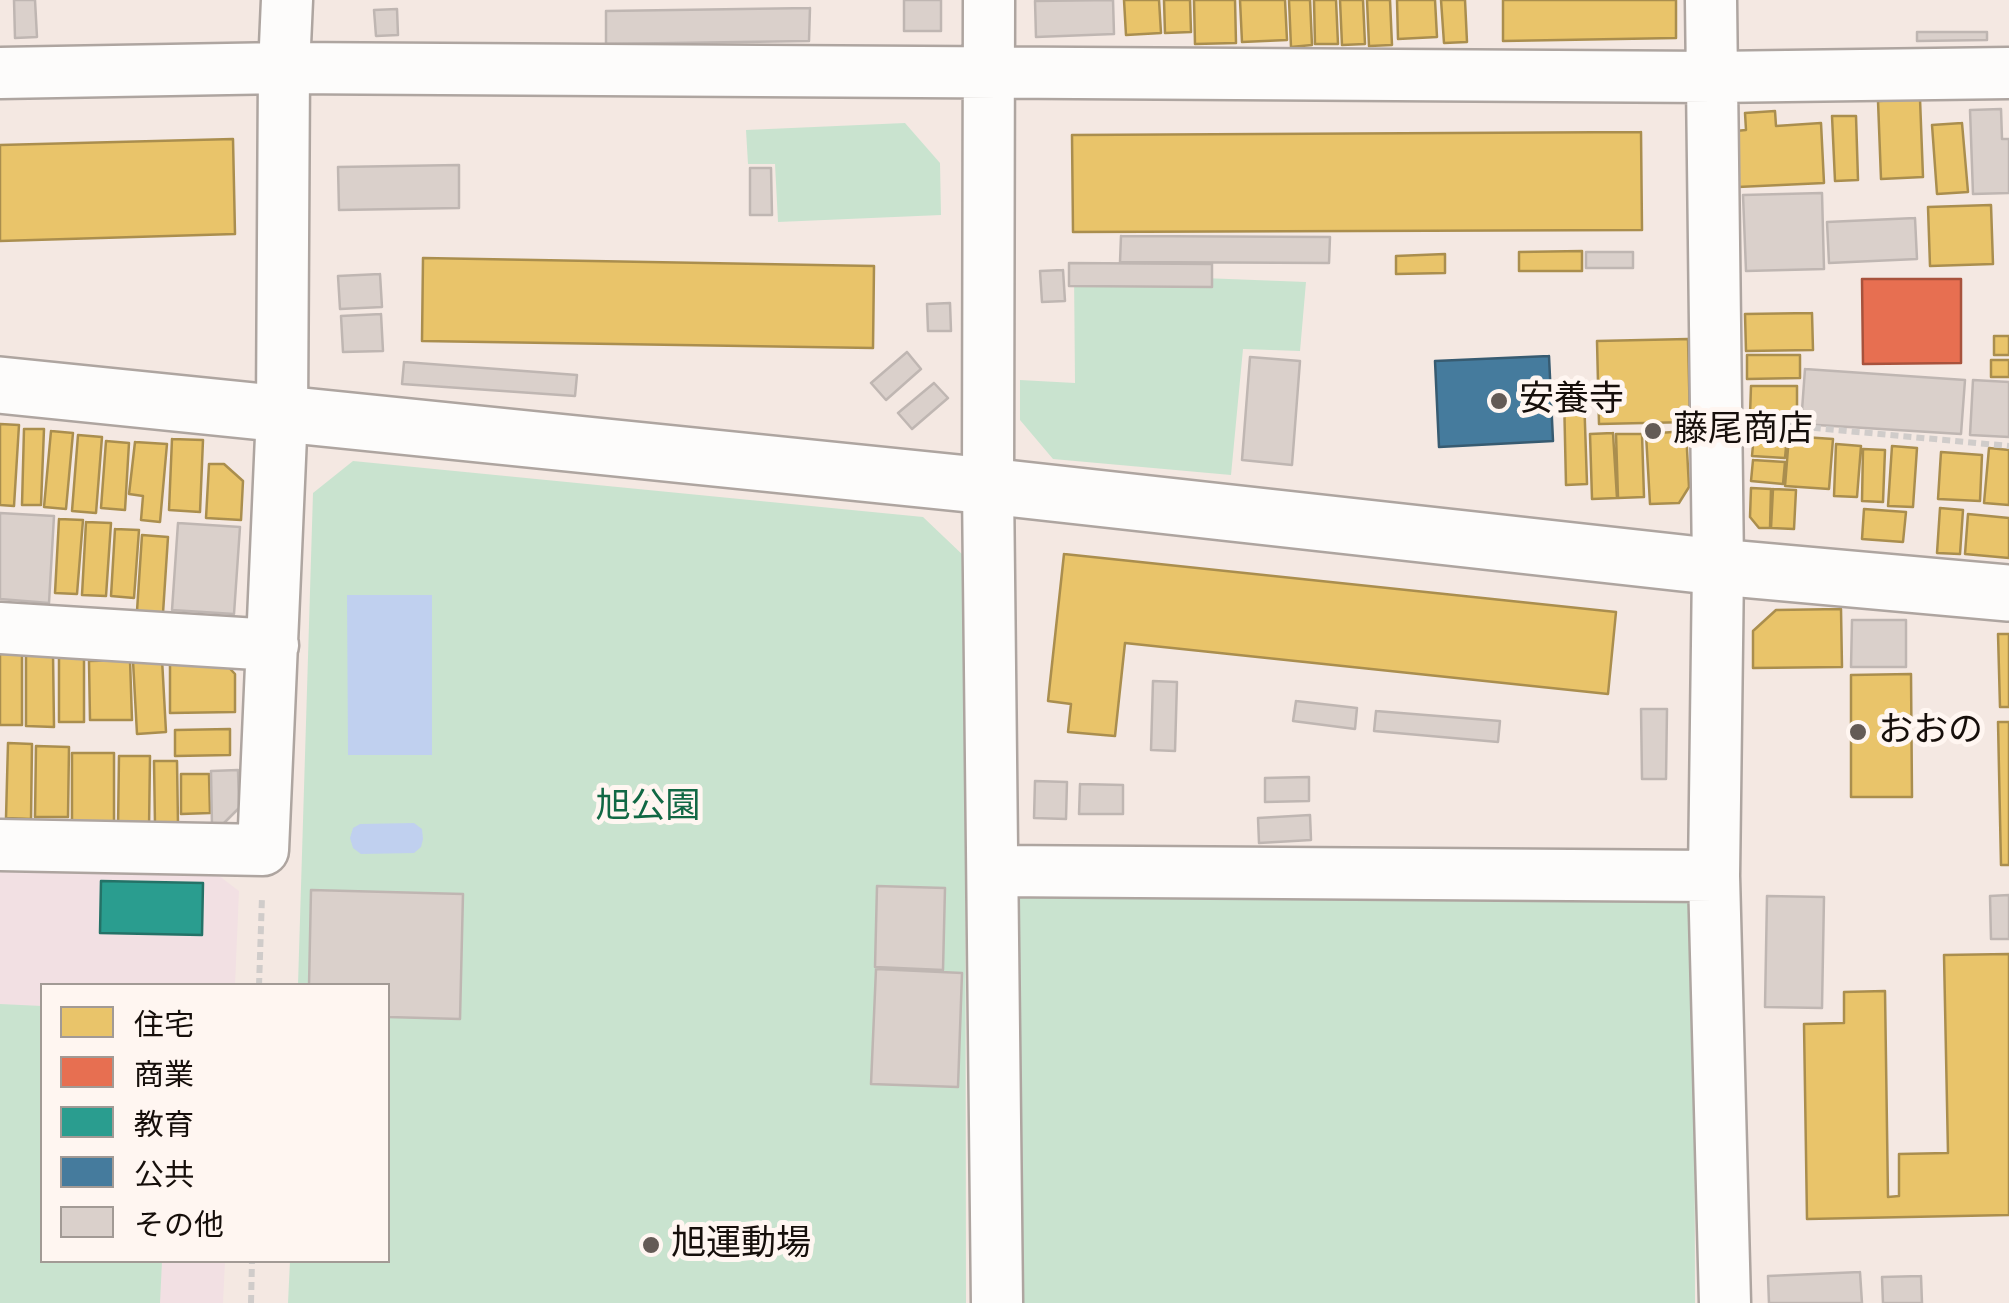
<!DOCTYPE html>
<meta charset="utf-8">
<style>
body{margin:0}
#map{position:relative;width:2009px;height:1303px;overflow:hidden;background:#f4e8e2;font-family:"Space Grotesk","Noto Sans JP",sans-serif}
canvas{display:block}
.legend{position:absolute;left:40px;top:983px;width:350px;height:280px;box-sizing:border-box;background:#fff6f1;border:2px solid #a29a95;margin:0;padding:12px 18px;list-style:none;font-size:30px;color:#160f0b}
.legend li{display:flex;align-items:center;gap:20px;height:50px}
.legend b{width:50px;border:2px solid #a29a95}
</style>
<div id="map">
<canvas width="2009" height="1303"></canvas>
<ul class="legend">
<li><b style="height:28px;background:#e9c46a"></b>住宅</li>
<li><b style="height:28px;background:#e76f51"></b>商業</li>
<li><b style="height:28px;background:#2a9d8f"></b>教育</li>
<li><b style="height:28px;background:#457b9d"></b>公共</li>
<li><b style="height:28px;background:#dad0cb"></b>その他</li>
</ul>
</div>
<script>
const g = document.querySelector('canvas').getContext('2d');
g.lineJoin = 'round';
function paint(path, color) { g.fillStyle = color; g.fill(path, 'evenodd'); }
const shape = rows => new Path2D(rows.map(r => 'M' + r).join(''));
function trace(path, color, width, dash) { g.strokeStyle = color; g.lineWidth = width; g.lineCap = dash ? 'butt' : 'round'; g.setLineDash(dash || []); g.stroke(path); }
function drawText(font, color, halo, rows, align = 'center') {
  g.font = font + ' "Space Grotesk","Noto Sans JP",sans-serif'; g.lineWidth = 10; g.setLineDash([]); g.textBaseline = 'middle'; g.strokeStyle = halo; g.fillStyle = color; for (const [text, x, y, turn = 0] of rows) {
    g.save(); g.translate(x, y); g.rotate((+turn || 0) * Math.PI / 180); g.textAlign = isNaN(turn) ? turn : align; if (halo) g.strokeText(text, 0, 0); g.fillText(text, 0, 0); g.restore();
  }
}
paint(shape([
 [0,867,214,872,239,891,235,985,42,986,42,1260,225,1261,223,1303,0,1303]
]), '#f2e0e3');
paint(shape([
 [905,123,940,163,941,215,778,222,775,164,748,164,746,130],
 [1074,273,1306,282,1300,351,1243,349,1231,475,1053,459,1020,420,1020,380,1075,383],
 [353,461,923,517,965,557,966,1303,288,1303,290,1261,388,1260,388,986,298,985,313,493],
 [1017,885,1694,901,1695,1303,1012,1303],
 [0,1004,42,1006,42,1260,162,1261,160,1303,0,1303]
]), '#c9e3cf');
paint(shape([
 [347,595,432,595,432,755,348,755],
 [414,823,422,829,423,839,421,847,414,853,361,854,353,848,350,838,353,828,360,824]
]), '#c0d0ef');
const homes = shape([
 [1124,0,1159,0,1161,33,1126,35,1124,0],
 [1164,0,1190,0,1191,32,1165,33,1164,0],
 [1194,0,1235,0,1236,43,1195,44,1194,0],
 [1240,0,1285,0,1287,40,1242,42,1240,0],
 [1289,0,1310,0,1312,45,1291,47,1289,0],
 [1314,0,1336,0,1338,44,1315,44,1314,0],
 [1340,0,1363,0,1365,44,1342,45,1340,0],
 [1367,0,1390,0,1392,45,1369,46,1367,0],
 [1397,0,1435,0,1437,37,1398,39,1397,0],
 [1441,0,1465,0,1467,42,1444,43,1441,0],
 [1503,0,1676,0,1676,38,1503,41,1503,0],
 [1920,99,1923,177,1881,179,1878,101,1920,99],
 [1775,111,1776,126,1821,123,1824,183,1738,187,1735,131,1746,130,1745,113,1775,111],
 [1832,116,1856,116,1858,180,1835,181,1832,116],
 [1962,123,1968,192,1937,194,1932,125,1962,123],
 [1641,132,1642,230,1073,232,1072,135,1641,132],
 [233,139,235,234,0,241,0,145,233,139],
 [1991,205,1993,264,1930,266,1928,207,1991,205],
 [1582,251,1582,271,1519,271,1519,252,1582,251],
 [1445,254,1445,273,1396,274,1396,256,1445,254],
 [423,258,874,266,873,348,422,341,423,258],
 [1812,313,1813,350,1746,351,1745,314,1812,313],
 [1994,336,2009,336,2009,355,1994,355,1994,336],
 [1688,339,1690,422,1599,424,1597,341,1688,339],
 [1747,355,1800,355,1800,378,1747,379,1747,355],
 [1991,360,2009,360,2009,377,1991,377,1991,360],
 [1751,386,1797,386,1797,415,1750,415,1751,386],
 [1564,395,1584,395,1587,484,1566,485,1564,395],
 [0,424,19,425,14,506,0,505,0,424],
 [24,429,44,429,41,505,22,505,24,429],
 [51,431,73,433,66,509,44,507,51,431],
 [1686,431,1689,487,1679,503,1650,504,1646,434,1686,431],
 [1613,433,1617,498,1592,499,1590,434,1613,433],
 [1616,434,1642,434,1644,497,1618,498,1616,434],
 [1754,434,1787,436,1785,458,1752,456,1754,434],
 [78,435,102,437,96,513,72,511,78,435],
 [1789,436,1833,439,1829,489,1785,486,1789,436],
 [172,439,203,440,200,512,169,510,172,439],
 [106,441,129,443,125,510,101,508,106,441],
 [135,442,167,444,160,522,141,520,143,496,129,494,135,442],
 [1836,444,1861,446,1857,497,1834,496,1836,444],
 [1892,446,1917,448,1913,507,1888,506,1892,446],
 [1989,448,2009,450,2009,505,1984,503,1989,448],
 [1863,449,1885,450,1883,502,1862,501,1863,449],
 [1941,452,1982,455,1980,501,1938,499,1941,452],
 [1753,460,1785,462,1783,484,1751,481,1753,460],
 [209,464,224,464,243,481,241,520,206,518,209,464],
 [1751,488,1771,489,1770,528,1759,528,1750,517,1751,488],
 [1773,489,1796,490,1794,529,1771,528,1773,489],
 [1940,508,1963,510,1960,554,1937,553,1940,508],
 [1864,509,1906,512,1903,542,1862,539,1864,509],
 [1968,514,2009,518,2009,558,1965,554,1968,514],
 [59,519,83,520,77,594,55,593,59,519],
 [86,522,111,523,106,596,82,595,86,522],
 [115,529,139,530,134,598,111,596,115,529],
 [142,535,168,537,163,613,137,611,142,535],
 [1064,554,1616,612,1608,694,1125,643,1115,736,1068,732,1071,704,1048,701,1064,554],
 [1841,609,1842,667,1753,668,1753,631,1776,610,1841,609],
 [1998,634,2009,634,2009,707,2000,707,1998,634],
 [22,653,22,725,0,725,0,654,22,653],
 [26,654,53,654,54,727,26,726,26,654],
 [59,657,84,657,84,722,59,722,59,657],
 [162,659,166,732,137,734,133,661,162,659],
 [221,659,235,674,235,712,170,713,170,660,221,659],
 [130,660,132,720,90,720,89,661,130,660],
 [1911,674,1912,797,1851,797,1851,675,1911,674],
 [1998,722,2009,722,2009,865,2001,865,1998,722],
 [230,729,230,755,175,756,175,730,230,729],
 [8,743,32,744,31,819,6,818,8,743],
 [36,746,69,747,68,817,35,817,36,746],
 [72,753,114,753,114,822,72,822,72,753],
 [119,756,150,756,149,830,118,829,119,756],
 [154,761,177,761,178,825,155,825,154,761],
 [181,774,209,774,210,813,181,814,181,774],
 [2009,954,2009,1215,1807,1219,1804,1024,1844,1023,1844,992,1885,991,1888,1197,1899,1196,1899,1154,1948,1153,1944,955,2009,954]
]);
paint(homes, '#e9c46a');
trace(homes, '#aa8e4e', 2.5);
const shops = shape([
 [1862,279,1961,279,1961,363,1863,364,1862,279]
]);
paint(shops, '#e76f51');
trace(shops, '#a8523c', 2.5);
const schools = shape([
 [101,881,203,883,202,935,100,933,101,881]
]);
paint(schools, '#2a9d8f');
trace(schools, '#247267', 2.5);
const public = shape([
 [1549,356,1553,441,1439,447,1435,361,1549,356]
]);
paint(public, '#457b9d');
trace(public, '#375b71', 2.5);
const building = shape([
 [14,0,35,0,37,37,15,38,14,0],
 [904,0,941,0,941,31,904,31,904,0],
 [1113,0,1114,34,1036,37,1035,1,1113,0],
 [810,8,809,41,606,44,606,11,810,8],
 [397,9,398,35,376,36,374,10,397,9],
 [1917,32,1987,32,1987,40,1917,41,1917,32],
 [2001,109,2002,139,2009,139,2009,193,1973,194,1970,110,2001,109],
 [459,165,459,208,339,210,338,167,459,165],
 [750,168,771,168,772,215,750,215,750,168],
 [1822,193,1824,269,1746,271,1743,195,1822,193],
 [1915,218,1917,259,1829,263,1827,222,1915,218],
 [1121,236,1330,237,1329,263,1120,262,1121,236],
 [1586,252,1633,252,1633,268,1586,268,1586,252],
 [1069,263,1212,264,1212,287,1069,286,1069,263],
 [1063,270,1065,301,1042,302,1040,271,1063,270],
 [380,274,382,307,340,309,338,276,380,274],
 [950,303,951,331,928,331,927,304,950,303],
 [381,314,383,351,343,352,341,316,381,314],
 [907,352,921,369,886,400,871,383,907,352],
 [1250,357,1300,361,1292,465,1242,460,1250,357],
 [404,362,577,375,575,396,402,384,404,362],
 [1805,369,1965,380,1961,434,1801,424,1805,369],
 [1973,380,2009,382,2009,437,1970,435,1973,380],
 [934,383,948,398,912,429,898,413,934,383],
 [0,513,54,516,49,603,0,599,0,513],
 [178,523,240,527,234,614,172,610,178,523],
 [1852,620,1906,620,1906,667,1851,667,1852,620],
 [1153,681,1177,682,1175,751,1151,750,1153,681],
 [1296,701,1357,708,1355,729,1293,721,1296,701],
 [1641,709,1667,709,1666,779,1642,779,1641,709],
 [1376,711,1500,721,1498,742,1374,731,1376,711],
 [238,770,239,808,220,827,212,827,211,771,238,770],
 [1309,777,1309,801,1265,802,1265,778,1309,777],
 [1035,781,1067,782,1066,819,1034,818,1035,781],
 [1080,784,1123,785,1123,814,1079,814,1080,784],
 [1310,815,1311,840,1259,843,1258,818,1310,815],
 [877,886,945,888,943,970,875,967,877,886],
 [311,890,463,894,460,1019,388,1017,388,986,309,986,311,890],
 [2009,895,2009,939,1991,939,1990,896,2009,895],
 [1767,896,1824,897,1822,1008,1765,1007,1767,896],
 [876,969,962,973,958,1087,871,1084,876,969],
 [1860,1272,1862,1303,1769,1303,1768,1276,1860,1272],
 [1921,1276,1922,1303,1883,1303,1882,1277,1921,1276]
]);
paint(building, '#dad0cb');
trace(building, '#bfb6b2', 2.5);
const minor = shape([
 [989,0,988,486,997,1303],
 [1711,0,1718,567,1714,876,1725,1303],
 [0,73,284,68,1713,77,2009,73],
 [0,628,273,645],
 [0,845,263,850,282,413,284,68,287,0],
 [995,871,1714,876]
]);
const tertiary = shape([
 [0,385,988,486,1718,567,2009,593]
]);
trace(minor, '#aea5a0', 55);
trace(tertiary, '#aea5a0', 60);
trace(shape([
 [1761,423,2009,446],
 [259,986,262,897],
 [251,1303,252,1260]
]), '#d0ccca', 6, [8, 5]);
trace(minor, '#fdfcfb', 50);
trace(tertiary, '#fdfcfb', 55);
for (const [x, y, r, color] of [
 [1499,401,10,"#645b56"],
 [1653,431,10,"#645b56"],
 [1858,732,10,"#645b56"],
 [651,1245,10,"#645b56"]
]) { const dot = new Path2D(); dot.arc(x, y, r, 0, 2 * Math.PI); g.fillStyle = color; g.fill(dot); trace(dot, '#fff6f1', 4); }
drawText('35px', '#160f0b', '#fff6f1', [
 ["安養寺",1519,401],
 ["藤尾商店",1673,431],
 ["おおの",1878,732],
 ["旭運動場",671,1245]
], 'left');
drawText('35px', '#116844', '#fff6f1', [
 ["旭公園",648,808]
]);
</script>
